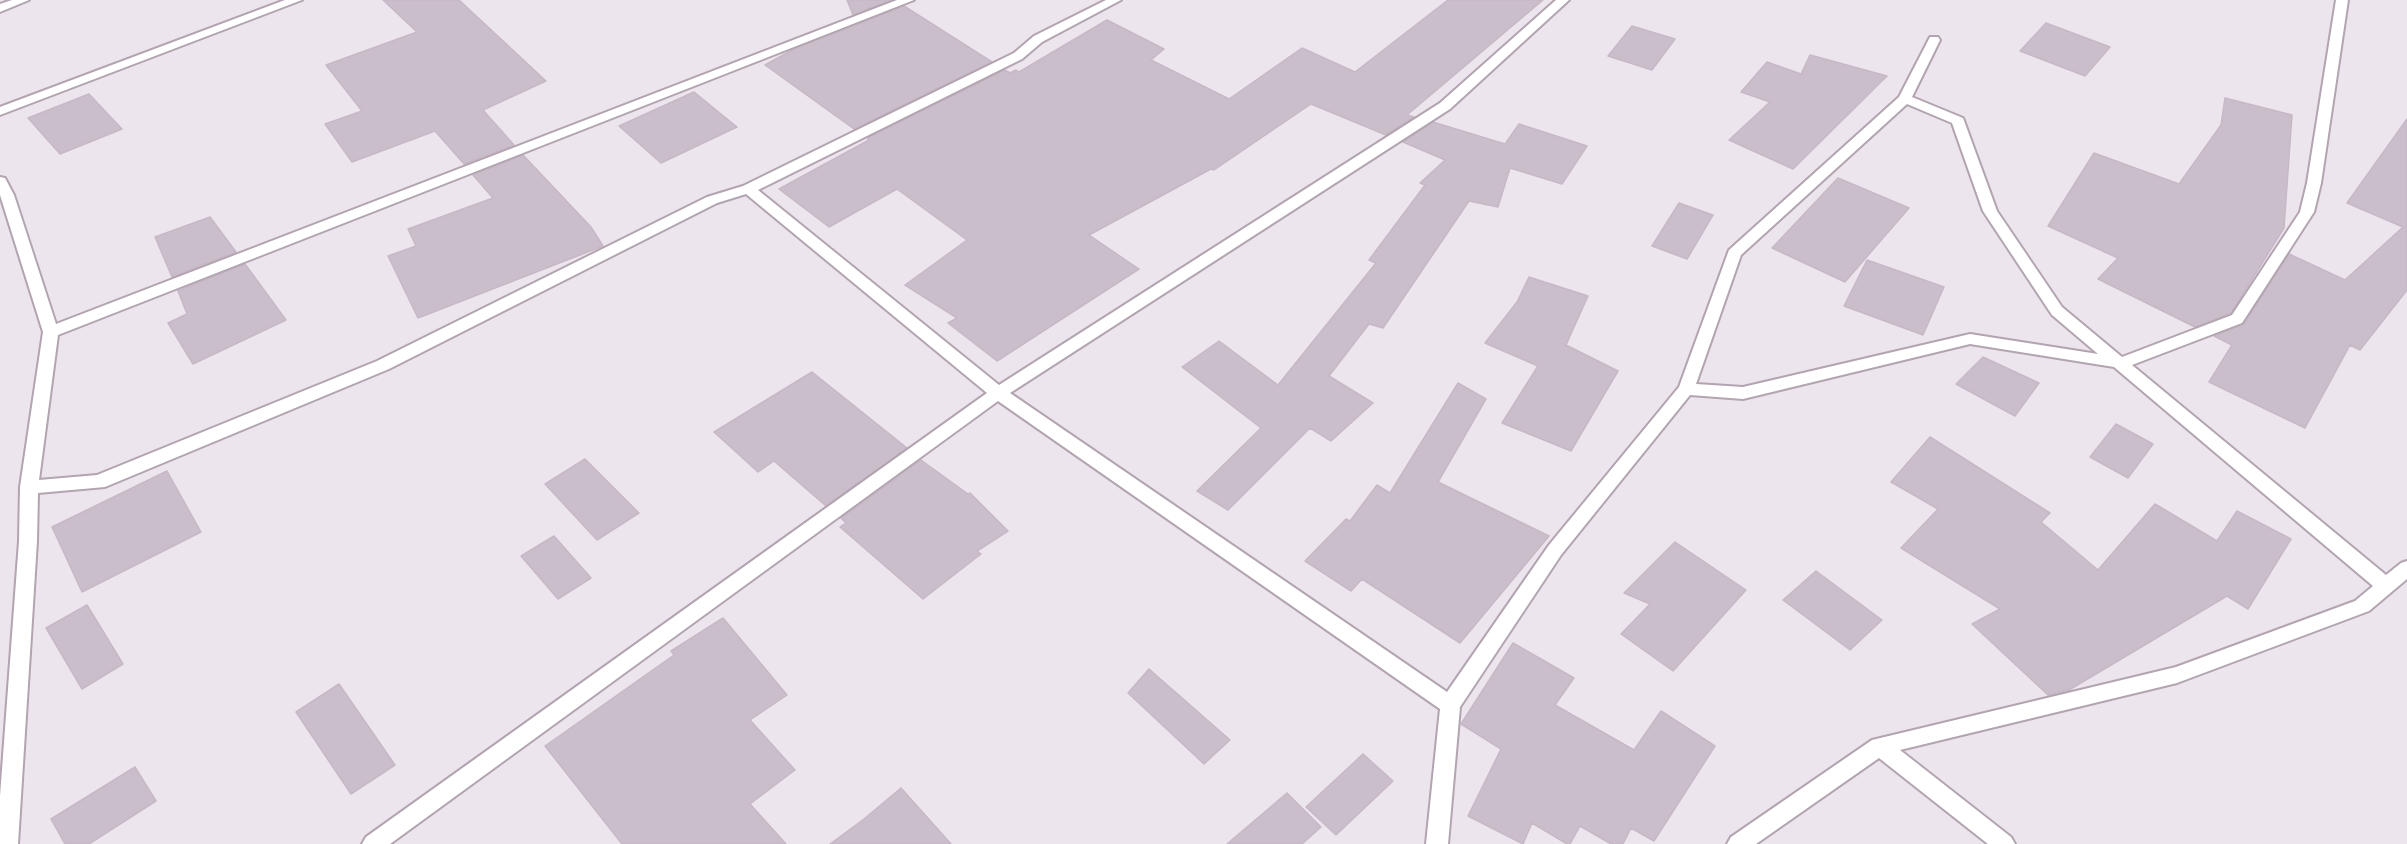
<!DOCTYPE html>
<style>
body{margin:0}
canvas{display:block;background:#ede5ed}
</style>
<canvas width="2407" height="844"></canvas>
<script>
const g = document.querySelector('canvas').getContext('2d');
g.lineJoin = 'round';
function paint(path, color) { g.fillStyle = color; g.fill(path, 'evenodd'); }
const shape = rows => new Path2D(rows.map(r => 'M' + r).join(''));
function trace(path, color, width, dash) { g.strokeStyle = color; g.lineWidth = width; g.lineCap = dash ? 'butt' : 'round'; g.setLineDash(dash || []); g.stroke(path); }
const building = shape([
 [383,0,459,0,546,81,483,110,514,145,464,164,435,131,352,162,325,124,362,111,326,65,417,32,383,0],
 [847,0,891,0,853,15,847,0],
 [1448,0,1543,0,1407,115,1414,117,1386,135,1311,104,1214,170,1211,169,1089,235,1139,269,997,361,948,323,957,318,905,285,967,240,897,189,829,227,779,189,869,140,867,138,1005,70,1010,73,1016,70,1019,72,1107,20,1164,49,1151,60,1229,99,1302,48,1355,72,1448,0],
 [904,6,992,62,854,129,765,65,794,49,904,6],
 [2046,23,2110,47,2085,76,2020,51,2046,23],
 [1632,26,1675,39,1652,70,1608,56,1632,26],
 [1810,55,1887,76,1793,169,1729,140,1770,102,1741,92,1767,62,1801,74,1810,55],
 [694,92,737,127,661,163,619,126,694,92],
 [89,94,122,129,60,154,28,118,89,94],
 [2225,98,2292,115,2284,228,2231,313,2195,327,2098,279,2118,258,2048,226,2094,153,2179,184,2221,125,2225,98],
 [2407,119,2407,290,2360,350,2350,345,2305,428,2209,382,2232,345,2214,336,2244,324,2289,254,2345,280,2403,227,2347,203,2407,119],
 [1433,122,1505,144,1519,124,1587,146,1562,184,1510,168,1498,207,1469,201,1383,328,1369,324,1329,376,1373,403,1331,441,1310,428,1228,510,1197,491,1261,428,1182,367,1219,341,1278,385,1376,263,1369,260,1425,185,1420,183,1445,160,1403,142,1433,122],
 [523,155,591,227,603,246,418,318,388,256,416,246,408,229,493,198,473,175,523,155],
 [1838,178,1909,208,1845,282,1772,248,1838,178],
 [1679,203,1713,215,1687,259,1652,246,1679,203],
 [210,217,236,252,172,277,155,237,210,217],
 [1867,260,1944,287,1923,335,1844,306,1867,260],
 [245,264,286,320,193,364,168,323,187,314,178,291,245,264],
 [1529,277,1588,296,1566,345,1618,371,1571,451,1502,423,1538,366,1485,343,1517,302,1529,277],
 [1983,357,2039,383,2015,416,1956,384,1983,357],
 [812,372,907,448,826,506,774,461,758,472,714,432,812,372],
 [1458,383,1486,399,1438,482,1549,536,1460,643,1362,579,1351,591,1305,561,1346,519,1350,521,1377,485,1390,493,1458,383],
 [2116,424,2153,444,2128,478,2090,457,2116,424],
 [1930,437,2050,513,2041,522,2098,570,2155,504,2217,541,2237,511,2291,539,2248,609,2227,596,2069,690,2048,695,1972,624,2000,609,1901,548,1938,509,1891,482,1930,437],
 [585,459,639,513,597,540,545,484,585,459],
 [921,460,968,494,970,493,1008,531,977,551,981,554,923,599,840,527,846,523,841,518,921,460],
 [167,471,201,532,82,592,52,527,167,471],
 [554,536,591,578,558,599,521,556,554,536],
 [1675,542,1746,590,1673,671,1621,634,1650,604,1624,593,1675,542],
 [1816,571,1882,620,1850,650,1783,600,1816,571],
 [87,605,123,664,82,689,46,628,87,605],
 [723,618,787,695,750,720,795,770,750,804,786,844,622,844,545,746,674,655,671,651,723,618],
 [1513,643,1574,678,1555,705,1634,750,1661,711,1715,746,1654,841,1631,828,1623,844,1611,844,1580,826,1570,844,1567,844,1532,823,1523,844,1468,816,1501,749,1461,724,1513,643],
 [1149,669,1230,740,1204,764,1128,693,1149,669],
 [339,684,395,765,351,794,296,712,339,684],
 [1363,754,1393,781,1336,835,1306,807,1363,754],
 [135,767,156,801,89,844,65,844,51,819,135,767],
 [901,788,951,844,830,844,864,819,901,788],
 [1287,793,1321,827,1302,844,1227,844,1287,793]
]);
paint(building, '#cabecb');
trace(building, '#c7b8c7', 1.5);
const minor = shape([
 [12,0,29,0,0,12,0,4,12,0],
 [285,0,302,0,0,115,0,107,285,0],
 [897,0,914,0,58,335,39,480,97,475,377,361,707,197,743,186,1014,53,1034,36,1106,0,1121,0,1042,42,1022,59,758,190,999,385,1440,103,1556,0,1569,0,1450,109,1010,393,1447,692,1549,545,1679,387,1729,250,1899,97,1930,37,1938,37,1940,40,1912,97,1963,118,1997,211,2062,307,2122,357,2232,315,2300,212,2307,183,2336,0,2348,0,2321,183,2314,212,2242,323,2132,365,2386,575,2401,563,2407,561,2407,579,2369,611,2177,683,1900,750,2011,837,2015,844,1988,844,1879,758,1756,844,1727,844,1731,837,1872,740,2176,667,2355,601,2373,586,2114,367,1970,344,1743,399,1690,395,1561,555,1460,707,1448,844,1426,844,1440,709,998,401,390,844,362,844,366,837,987,393,746,194,717,203,389,369,105,487,38,493,37,541,18,844,0,844,0,796,19,541,20,487,43,332,0,195,0,177,5,178,14,195,56,324,897,0],
 [1907,104,1952,123,1983,211,2052,315,2098,354,1970,334,1743,387,1696,384,1741,255,1907,104]
]);
trace(minor, '#b2a4b0', 4);
paint(minor, '#fff');
</script>
